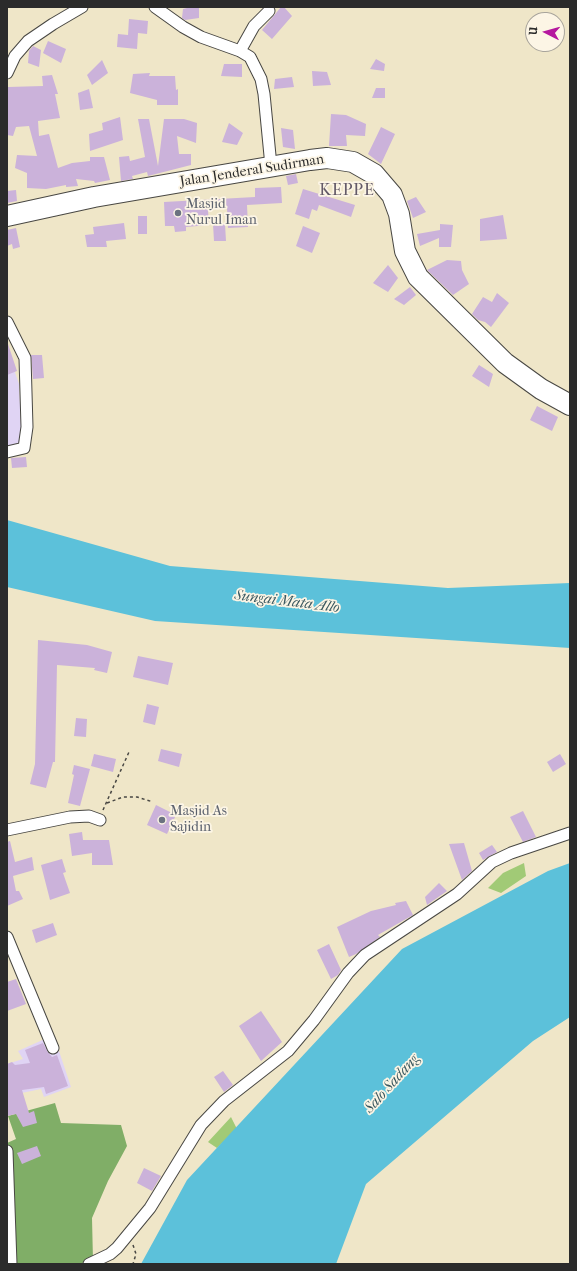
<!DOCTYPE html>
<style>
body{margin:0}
#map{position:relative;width:577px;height:1271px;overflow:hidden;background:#efe6c8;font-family:"IM FELL French Canon",serif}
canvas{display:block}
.frame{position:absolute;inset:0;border:8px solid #2b2b2b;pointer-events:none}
.north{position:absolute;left:525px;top:12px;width:40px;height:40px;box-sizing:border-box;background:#fcf5e5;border:1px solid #a8a49b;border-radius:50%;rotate:276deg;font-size:11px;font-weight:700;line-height:16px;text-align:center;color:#2b2b2b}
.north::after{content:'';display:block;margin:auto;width:14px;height:18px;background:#b5179e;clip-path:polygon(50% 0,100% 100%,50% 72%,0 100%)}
</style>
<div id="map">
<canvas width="577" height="1271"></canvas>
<div class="frame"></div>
<div class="north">U</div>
</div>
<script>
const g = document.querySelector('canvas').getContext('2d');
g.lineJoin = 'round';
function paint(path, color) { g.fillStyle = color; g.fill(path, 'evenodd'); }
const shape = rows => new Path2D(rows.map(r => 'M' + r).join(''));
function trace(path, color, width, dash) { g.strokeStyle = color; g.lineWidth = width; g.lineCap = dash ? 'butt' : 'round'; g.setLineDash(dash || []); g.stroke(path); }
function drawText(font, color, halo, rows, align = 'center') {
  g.font = font + ' "IM FELL French Canon",serif'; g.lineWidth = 3.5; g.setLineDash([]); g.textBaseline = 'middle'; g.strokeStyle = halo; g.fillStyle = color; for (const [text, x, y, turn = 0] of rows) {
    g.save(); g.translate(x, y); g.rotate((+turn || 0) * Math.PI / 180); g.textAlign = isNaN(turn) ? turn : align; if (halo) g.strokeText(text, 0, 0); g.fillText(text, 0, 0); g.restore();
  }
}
paint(shape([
 [7,349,19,384,22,445,7,448],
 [47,1038,53,1053,59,1051,71,1087,44,1097,41,1089,7,1096,7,1064,23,1059,18,1051]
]), '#e0d4f4');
paint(shape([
 [524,863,526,876,501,893,488,888,503,873],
 [231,1117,237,1129,217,1148,208,1142]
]), '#a1ca76');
paint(shape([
 [55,1103,61,1123,121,1125,127,1146,108,1181,92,1218,93,1261,76,1264,7,1264,7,1143,16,1139,8,1116]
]), '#80ae67');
paint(shape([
 [7,520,170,566,448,588,570,583,570,648,155,621,7,587],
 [570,863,570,1017,533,1041,366,1184,336,1264,141,1264,187,1180,402,949,548,871]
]), '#5cc1da');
paint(shape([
 [191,7,199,7,199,18,185,20,182,18,183,9],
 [281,7,284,7,292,16,272,39,262,30],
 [129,19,148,21,147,34,138,33,137,49,117,47,118,34,128,35],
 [48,41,66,49,61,63,43,53],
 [33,46,41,50,39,67,28,63,29,51],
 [376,59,385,64,384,71,370,69],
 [102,60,108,73,92,85,87,75],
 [224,64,242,64,242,77,221,76],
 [312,71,327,72,331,85,313,86],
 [150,73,149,76,175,76,176,90,178,89,178,105,157,105,157,100,130,93,133,74],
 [52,75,58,94,55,94,60,118,38,121,39,136,49,134,58,168,72,163,90,161,90,157,104,157,110,180,95,183,94,181,76,179,78,186,66,187,66,185,46,189,27,188,27,173,15,168,17,155,37,156,29,126,16,127,13,136,7,135,8,87,43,86,42,76],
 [292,77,294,87,274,89,275,79],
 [376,88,385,88,385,98,372,98],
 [89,89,93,108,80,110,78,93],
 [331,114,346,115,366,124,365,136,346,135,347,146,329,146],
 [120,117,123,140,90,151,89,134,103,130,102,123],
 [138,119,149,119,158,166,164,119,184,119,197,123,196,143,177,136,179,154,191,154,191,165,148,176,147,172,132,176,133,179,121,181,119,157,129,156,130,161,145,157],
 [229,123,243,133,237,145,222,142],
 [381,127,395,134,381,164,368,154],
 [281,128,293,130,295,149,283,147],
 [296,174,298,183,288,185,286,176],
 [281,187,282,203,247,205,248,227,228,228,227,208,208,210,209,225,186,227,186,231,175,232,174,226,165,226,164,202,255,197,255,188],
 [303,189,355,205,351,217,319,205,317,211,312,209,309,219,295,214],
 [16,190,17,201,7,203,7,191],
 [416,197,426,212,413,218,407,201],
 [503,215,507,239,480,241,480,219],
 [138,216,147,216,147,234,138,234],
 [124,223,126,239,106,241,107,247,87,247,85,235,94,234,93,227],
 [213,224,225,224,226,241,214,241],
 [440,224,453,225,451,247,439,247,439,238,420,246,417,234,440,230],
 [303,226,320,233,312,253,296,246],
 [16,228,20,247,13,249,12,244,7,246,7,230],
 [447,260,461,261,462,270,469,284,453,295,427,270],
 [388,265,398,278,388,292,373,283],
 [410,287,416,295,404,305,394,299],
 [497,293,509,303,491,327,485,322,478,320,472,314,483,297,492,302],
 [8,344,17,371,7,375,7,345],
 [31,355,42,355,44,378,33,379],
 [479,365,493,374,489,387,472,376],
 [537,406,558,417,552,431,530,420],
 [26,457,27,467,12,468,11,458],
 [38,640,87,645,112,652,107,673,94,670,95,668,57,665,55,762,53,762,46,788,30,784,35,764],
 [138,656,173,663,168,685,133,677],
 [147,704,159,707,155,725,143,722],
 [76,718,87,719,86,737,74,736],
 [161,749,182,754,179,767,158,761],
 [94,754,116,759,113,772,91,766],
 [560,754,566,764,553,772,547,762],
 [74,765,90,769,80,806,68,803,74,775,72,774],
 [156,805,176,815,167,834,147,825],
 [523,811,536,837,523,842,510,817],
 [82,832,83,840,109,840,113,865,92,865,92,853,72,856,69,834],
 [10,841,15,862,32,857,34,870,13,876,16,891,19,891,23,899,7,906,7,842],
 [464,843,472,871,462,880,449,844],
 [492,845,497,852,483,860,479,853],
 [62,859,66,872,63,873,70,893,50,900,41,865],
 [439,883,447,891,427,905,425,897],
 [406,901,413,915,378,935,380,937,356,954,349,957,337,927,371,911,396,905,395,903],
 [53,923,57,935,36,943,32,930],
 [329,944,341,970,338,975,331,979,317,950],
 [16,979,26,1004,7,1011,7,982],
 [261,1011,282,1042,261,1061,239,1026],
 [43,1043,47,1051,52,1057,57,1055,68,1086,46,1094,44,1087,22,1090,29,1113,34,1111,37,1123,23,1127,16,1114,7,1116,7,1064,12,1062,15,1065,30,1063,25,1050],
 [223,1071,233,1085,224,1092,214,1077],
 [37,1146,41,1156,22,1164,17,1153],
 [144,1168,161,1176,152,1191,137,1183]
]), '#cbb2da');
const street = shape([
 [155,7,183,27,201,37,240,51,250,57,261,79,264,94,271,166],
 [240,51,254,26,269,11],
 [7,73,15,56,28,41,53,24,82,7],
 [7,322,25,358,27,427,24,448,7,452],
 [7,830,70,817,89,816,100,820],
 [7,937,53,1048],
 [7,1151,11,1264],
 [89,1264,110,1254,117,1248,150,1208,201,1125,224,1101,288,1051,314,1020,348,973,365,955,457,894,492,862,511,853,570,833]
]);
const highway = shape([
 [7,216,94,197,310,160,327,158,353,162,374,174,392,195,399,214,405,251,418,277,505,363,541,389,570,405]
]);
trace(street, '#484743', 13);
trace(highway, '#484743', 22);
trace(shape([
 [107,803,123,797,137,797,153,802],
 [103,810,129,752],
 [133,1245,136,1254,133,1264]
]), '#484743', 1.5, [3, 3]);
trace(street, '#fff', 11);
trace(highway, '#fff', 20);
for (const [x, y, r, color] of [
 [178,213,4,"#6b7280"],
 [162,820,4,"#6b7280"]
]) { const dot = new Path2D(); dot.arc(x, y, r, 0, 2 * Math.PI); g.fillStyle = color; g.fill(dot); trace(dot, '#fcf5e5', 1.5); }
drawText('14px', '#2b2b2b', '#fcf5e5', [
 ["Jalan Jenderal Sudirman",252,171,-9]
]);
drawText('14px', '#5b616d', '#fcf5e5', [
 ["Masjid",186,205],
 ["Nurul Iman",186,221],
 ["Masjid As",170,812],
 ["Sajidin",170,828]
], 'left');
drawText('italic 15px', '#3a5860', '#fcf5e5', [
 ["Sungai Mata Allo",287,602,7],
 ["Salo Sadang",392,1084,-48]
]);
g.letterSpacing = '1px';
drawText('16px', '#635a68', '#fcf5e5', [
 ["KEPPE",347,191]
]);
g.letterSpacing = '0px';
</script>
